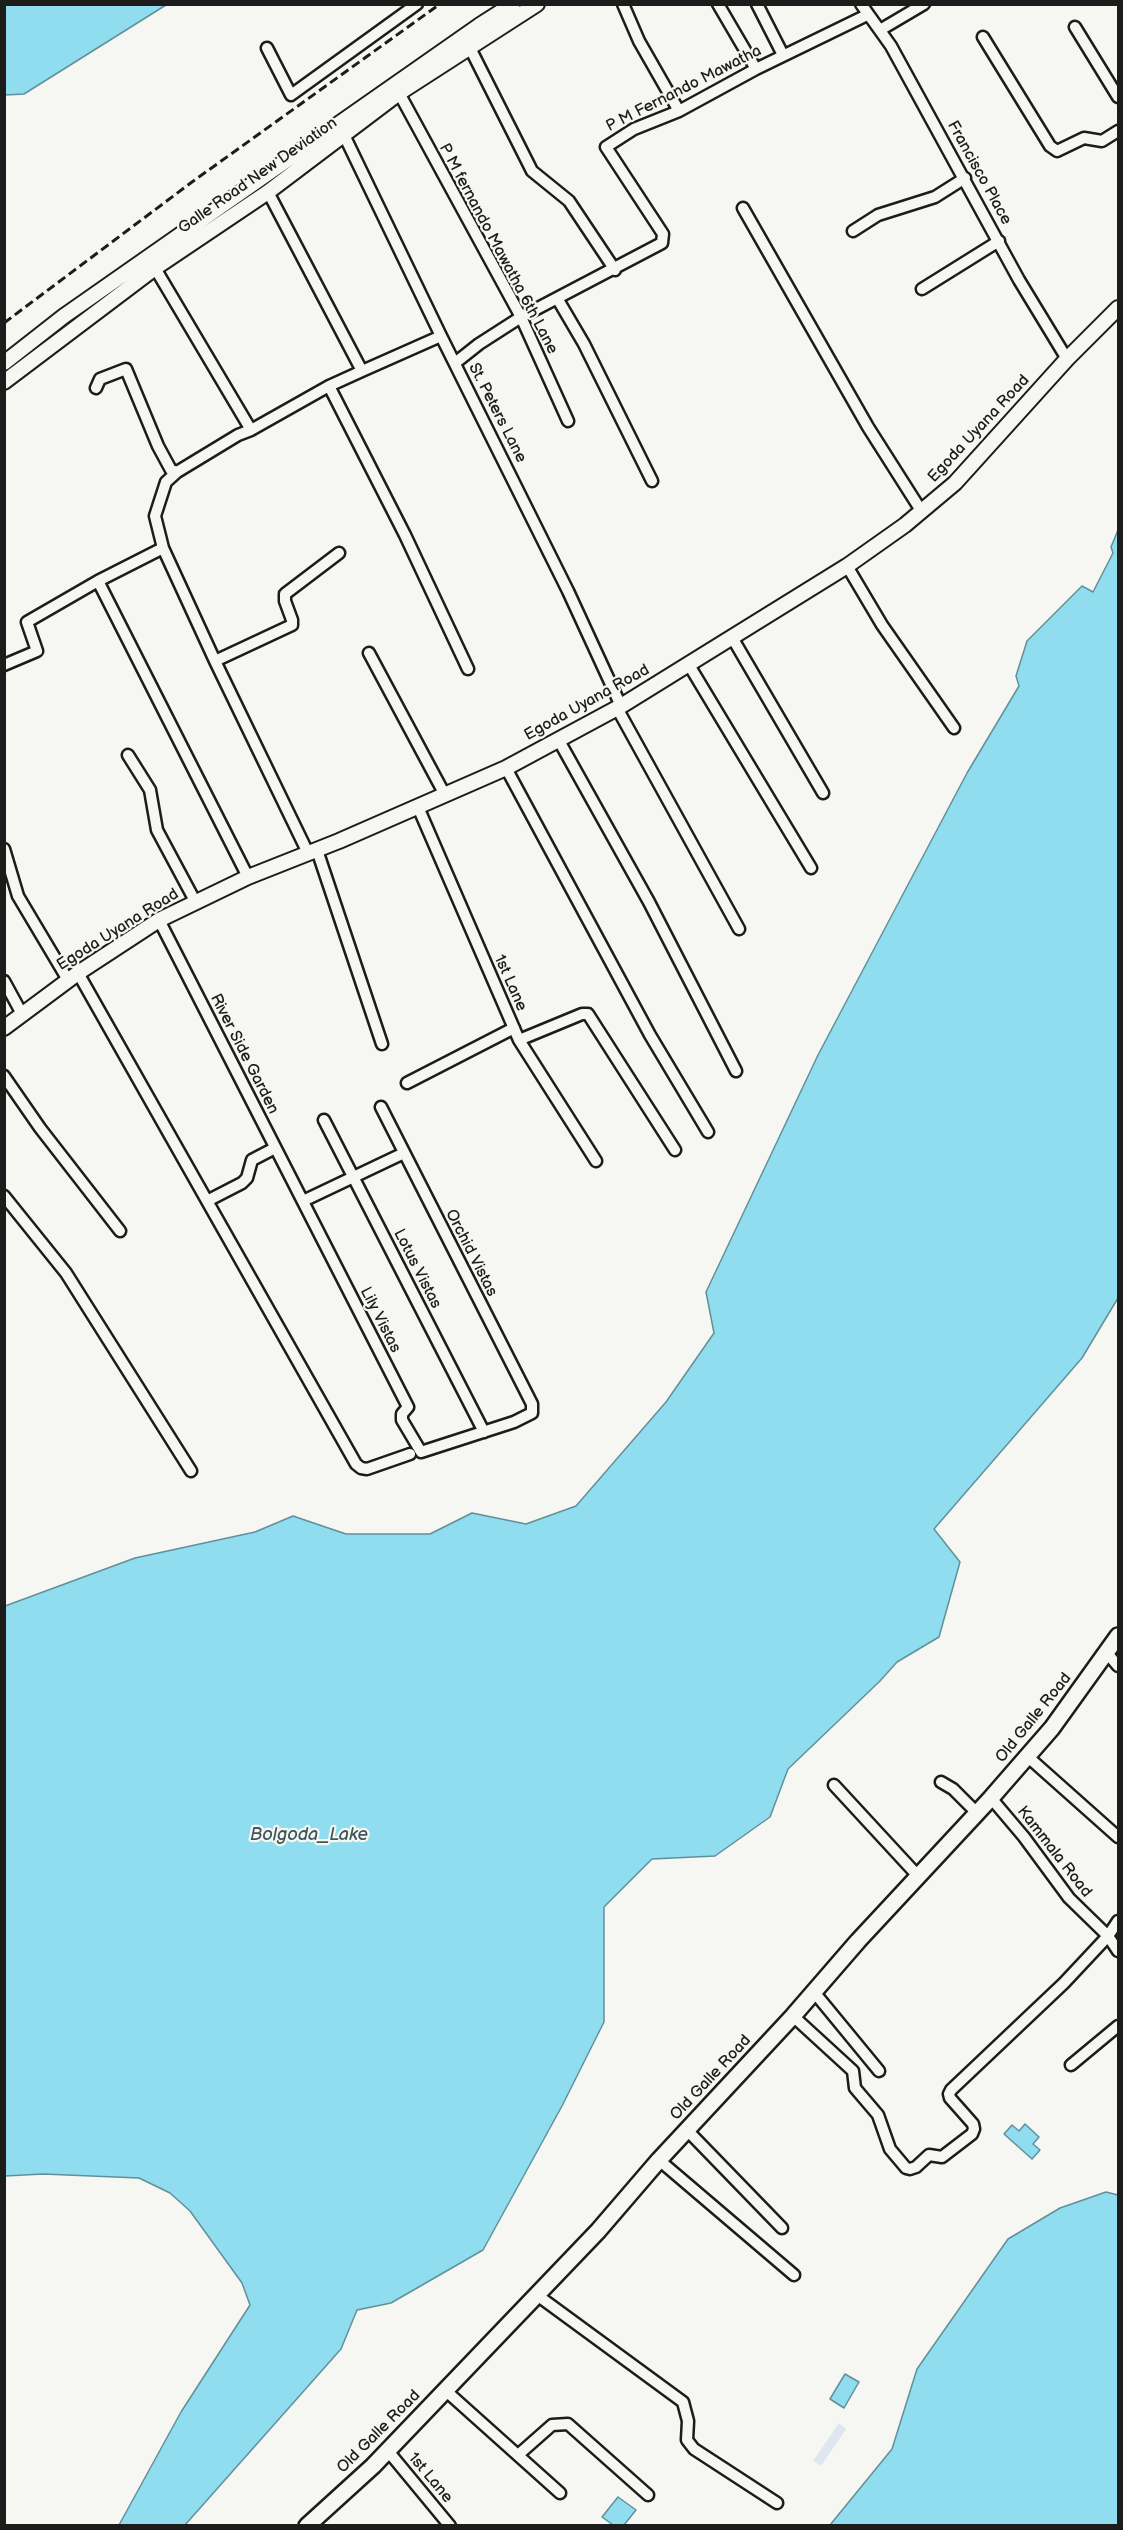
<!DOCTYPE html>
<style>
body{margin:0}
#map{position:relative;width:1123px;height:2530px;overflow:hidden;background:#f6f6f2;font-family:"Balsamiq Sans",sans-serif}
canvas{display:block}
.frame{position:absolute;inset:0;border:6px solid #1c1c1c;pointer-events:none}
</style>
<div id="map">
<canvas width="1123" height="2530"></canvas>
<div class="frame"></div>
</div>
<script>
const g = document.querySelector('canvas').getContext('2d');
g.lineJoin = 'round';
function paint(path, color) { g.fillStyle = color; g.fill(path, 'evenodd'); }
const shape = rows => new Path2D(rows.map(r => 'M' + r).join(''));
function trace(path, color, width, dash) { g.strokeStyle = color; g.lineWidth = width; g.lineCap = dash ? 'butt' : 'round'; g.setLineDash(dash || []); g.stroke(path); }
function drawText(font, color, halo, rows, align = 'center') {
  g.font = font + ' "Balsamiq Sans",sans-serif'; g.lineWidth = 4.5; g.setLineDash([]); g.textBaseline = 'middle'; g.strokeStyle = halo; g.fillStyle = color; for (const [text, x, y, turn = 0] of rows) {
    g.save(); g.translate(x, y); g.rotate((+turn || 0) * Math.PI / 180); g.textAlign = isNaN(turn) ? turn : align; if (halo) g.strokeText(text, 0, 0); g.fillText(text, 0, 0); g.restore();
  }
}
paint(shape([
 [839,2423,846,2429,821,2466,813,2461]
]), '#dfe6f0');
const water = shape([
 [5,4,166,4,166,5,24,94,5,95,5,4],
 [1118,530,1118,1298,1082,1358,934,1529,960,1562,939,1637,897,1662,880,1681,788,1769,770,1817,715,1856,652,1859,604,1907,604,2022,562,2106,483,2250,391,2303,357,2310,341,2349,185,2525,119,2525,181,2412,250,2305,242,2283,190,2211,170,2193,139,2178,43,2174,5,2176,5,1606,135,1558,255,1532,293,1516,346,1534,430,1534,472,1513,526,1524,576,1506,666,1402,714,1333,706,1292,818,1055,967,773,1019,686,1016,676,1027,641,1082,586,1093,592,1113,553,1111,547,1118,530],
 [1025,2124,1039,2137,1033,2144,1040,2150,1032,2159,1004,2134,1012,2125,1019,2131,1025,2124],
 [1106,2192,1118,2195,1118,2525,830,2525,892,2449,917,2369,1008,2239,1060,2208,1106,2192],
 [845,2374,859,2382,844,2408,830,2399,845,2374],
 [618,2497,636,2510,624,2525,613,2525,602,2517,618,2497]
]);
paint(water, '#8fddee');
trace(water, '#61909a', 1.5);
const minor = shape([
 [623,4,639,41,679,111],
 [718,4,756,69],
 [757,4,783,55],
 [861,4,891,46,1019,280,1067,359],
 [1075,27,1118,97],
 [880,30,924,4],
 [983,37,1050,146,1057,151,1084,138,1102,141,1118,131],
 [469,46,532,171,569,201,615,270],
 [267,48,291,95,417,4],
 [399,93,521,317,568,421],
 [344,135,441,336,568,591,621,706],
 [743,208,868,427,922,512],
 [853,231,878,215,935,197,965,178],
 [155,268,251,430],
 [922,289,999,241],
 [557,298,584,344,652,481],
 [455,363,479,344,521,317,662,243,663,234,606,147,634,129,679,111,756,69,867,15],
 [362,371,441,336],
 [329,386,405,535,468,669],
 [96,388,100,379,126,369,158,446,171,470,177,472],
 [163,548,215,661,308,853],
 [847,566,882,625,954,728],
 [98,581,248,877],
 [733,639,823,793],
 [369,653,445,795],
 [215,661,292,625,292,620,285,601,285,594,339,553],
 [4,665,37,651,27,622,98,581,163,548,155,516,166,482,177,472,238,435,251,430,329,386,362,371,268,192],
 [689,665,811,868],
 [617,708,739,929],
 [558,739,649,902,736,1071],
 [128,755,150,790,157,830,195,901],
 [506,768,650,1035,708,1132],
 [418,807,519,1040,596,1161],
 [4,849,18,896,68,980],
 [317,850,382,1044],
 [159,920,408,1407,402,1414,402,1420,421,1452,514,1422,532,1413,532,1404,381,1107],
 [78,973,356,1464,361,1468,367,1469,410,1454],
 [4,981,22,1014],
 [519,1040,582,1014,588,1014,675,1150],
 [4,1076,40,1128,120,1231],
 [407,1083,514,1028],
 [324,1120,484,1432],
 [4,1196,66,1273,191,1471],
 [207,1201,242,1183,247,1178,252,1160,275,1148],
 [303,1201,404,1153],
 [1107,1653,1118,1666],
 [1027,1756,1118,1837],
 [941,1782,953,1789,977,1813],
 [834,1785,918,1876],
 [991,1798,1024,1837,1069,1898,1108,1936,1118,1951],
 [814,1992,879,2071],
 [793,2016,853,2071,855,2088,878,2115,890,2149,906,2168,910,2169,916,2167,929,2155,942,2157,972,2134,974,2129,973,2124,950,2098,949,2094,951,2090,1064,1983,1108,1936,1118,1921],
 [1071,2065,1118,2026],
 [687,2130,782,2228],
 [659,2160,794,2275],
 [537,2295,683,2402,688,2421,687,2440,694,2449,777,2503],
 [445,2390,560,2493],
 [388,2451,450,2526],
 [518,2455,552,2425,568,2424,648,2495]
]);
const major = shape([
 [4,363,64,316,480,25,513,4],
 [4,382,155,268,268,192,399,93,537,4],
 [4,1028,78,973,159,920,248,877,339,841,506,768,621,706,847,566,905,525,955,483,1067,359,1118,308]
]);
const highway = shape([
 [307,2526,373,2466,598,2231,659,2160,793,2016,858,1941,991,1798,1052,1728,1118,1636]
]);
trace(minor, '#1c1c1c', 15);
trace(major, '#1c1c1c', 18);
trace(highway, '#1c1c1c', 20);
trace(minor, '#f6f6f2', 10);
trace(major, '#f6f6f2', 14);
trace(highway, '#f6f6f2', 15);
trace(shape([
 [4,323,192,182,440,4]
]), '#1c1c1c', 3, [9, 4.5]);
drawText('16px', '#1c1c1c', '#f6f6f2', [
 ["P M Fernando Mawatha",684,89,-27],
 ["Francisco Place",979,173,61],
 ["Galle Road New Deviation",258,176,-35],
 ["P M fernando Mawatha 6th Lane",498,249,62],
 ["St. Peters Lane",497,413,63],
 ["Egoda Uyana Road",979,429,-47],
 ["Egoda Uyana Road",587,703,-29],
 ["Egoda Uyana Road",118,930,-32],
 ["1st Lane",510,983,66],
 ["River Side Garden",244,1054,63],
 ["Orchid Vistas",471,1253,63],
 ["Lotus Vistas",417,1269,63],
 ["Lily Vistas",380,1320,63],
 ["Old Galle Road",1034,1718,-51],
 ["Kammala Road",1054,1852,52],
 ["Old Galle Road",711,2078,-47],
 ["Old Galle Road",379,2432,-45],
 ["1st Lane",430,2478,50]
]);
drawText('italic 18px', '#3e565b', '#f6f6f2', [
 ["Bolgoda_Lake",309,1835]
]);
</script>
